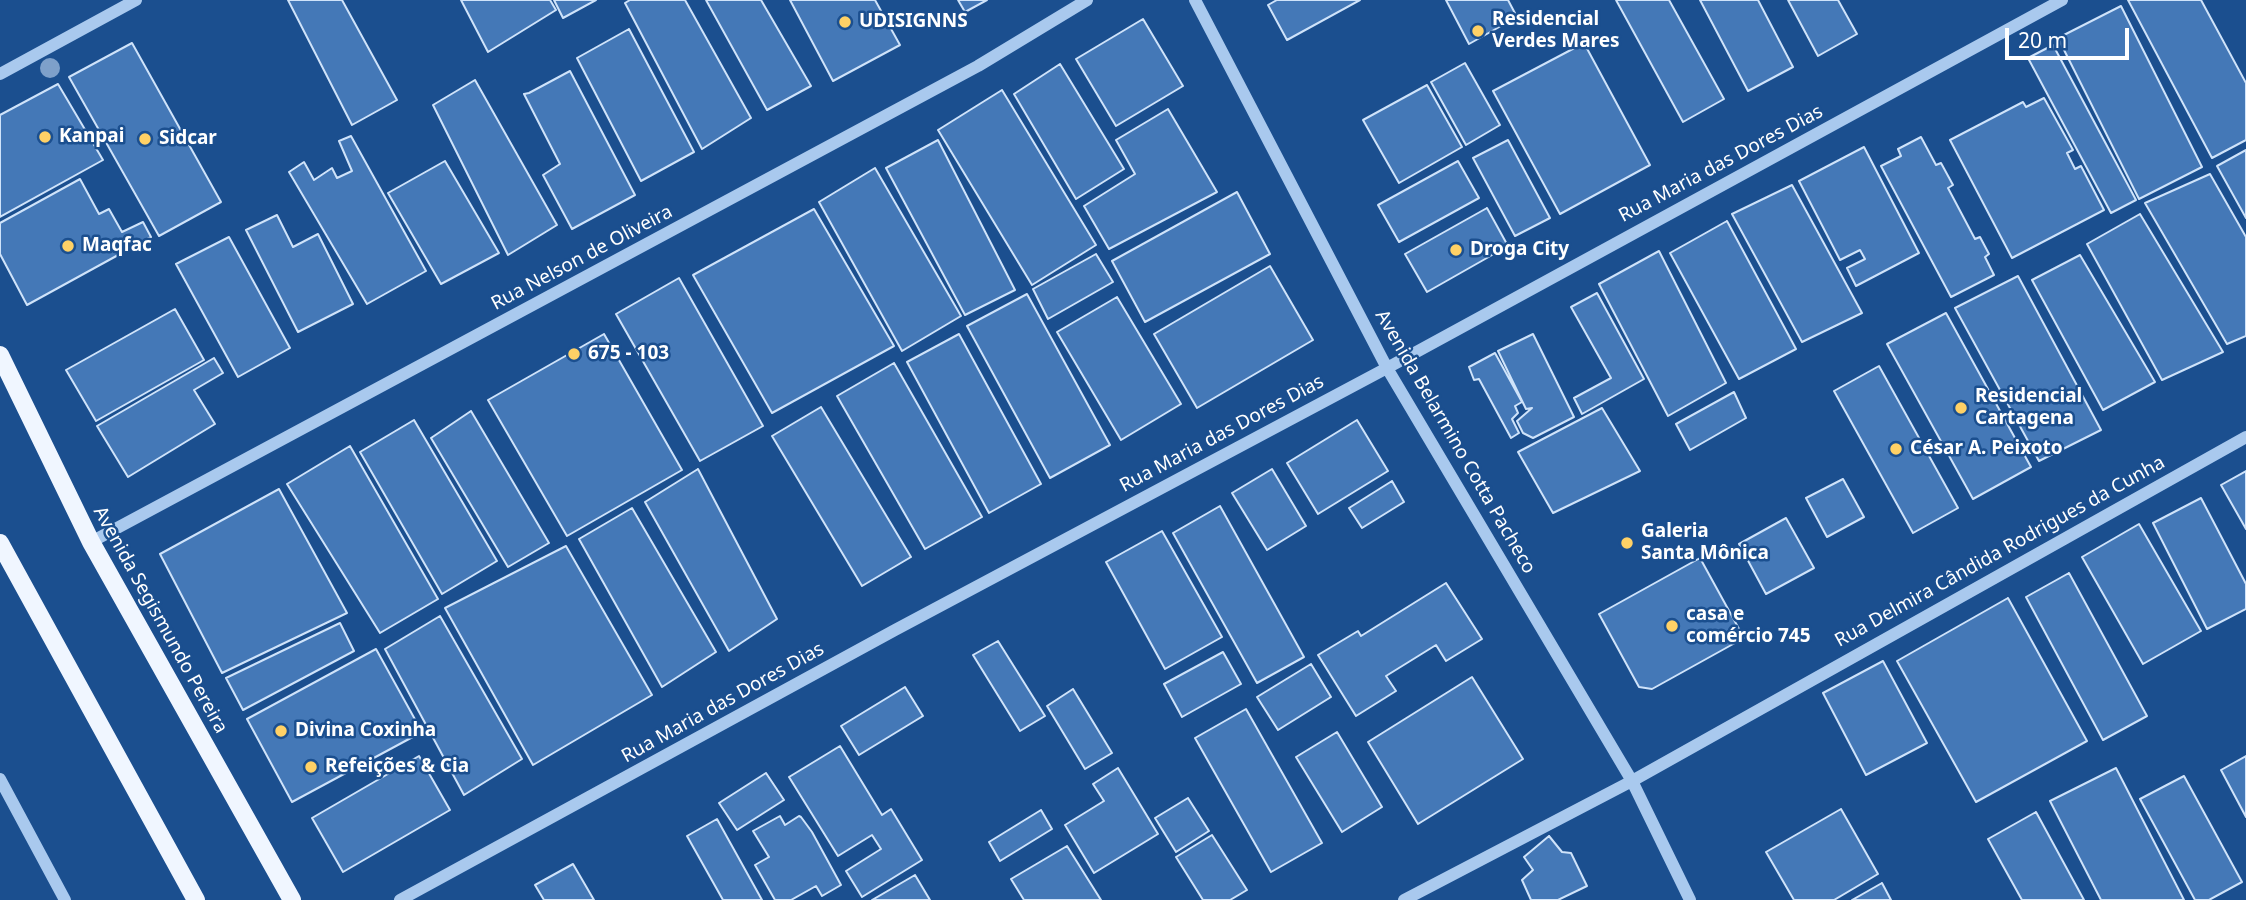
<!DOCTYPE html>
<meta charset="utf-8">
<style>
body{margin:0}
#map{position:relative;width:2246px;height:900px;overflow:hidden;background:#1b4f8f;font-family:"Noto Sans",sans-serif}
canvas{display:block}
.scale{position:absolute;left:2005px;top:28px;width:124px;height:32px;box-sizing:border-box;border:4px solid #fff;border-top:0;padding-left:9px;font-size:21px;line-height:24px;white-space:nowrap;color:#fff;-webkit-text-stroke:5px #1b4f8f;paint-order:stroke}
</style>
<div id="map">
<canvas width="2246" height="900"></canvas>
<div class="scale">20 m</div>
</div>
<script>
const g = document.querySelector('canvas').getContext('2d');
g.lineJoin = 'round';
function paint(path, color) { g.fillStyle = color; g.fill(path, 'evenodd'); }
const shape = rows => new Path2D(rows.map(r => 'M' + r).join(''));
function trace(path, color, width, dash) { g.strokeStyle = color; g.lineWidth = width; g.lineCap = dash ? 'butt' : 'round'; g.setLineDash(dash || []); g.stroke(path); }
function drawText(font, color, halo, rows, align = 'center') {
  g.font = font + ' "Noto Sans",sans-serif'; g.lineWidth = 5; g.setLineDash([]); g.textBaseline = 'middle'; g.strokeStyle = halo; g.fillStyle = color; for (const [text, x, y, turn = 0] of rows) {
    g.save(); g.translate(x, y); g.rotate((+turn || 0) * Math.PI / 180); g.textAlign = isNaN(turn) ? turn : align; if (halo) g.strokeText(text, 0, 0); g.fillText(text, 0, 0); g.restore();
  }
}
const building = shape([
 [288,0,342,0,397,100,352,125,288,0],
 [461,0,550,0,556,10,488,52,461,0],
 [554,0,596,0,563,18,554,0],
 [630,0,685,0,751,118,702,149,625,3,630,0],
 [706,0,761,0,811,86,767,110,706,0],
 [790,0,875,0,900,45,833,81,790,0],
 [958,0,987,0,965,12,958,0],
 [1277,0,1360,0,1287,40,1268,5,1277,0],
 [1446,0,1508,0,1517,17,1469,44,1446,0],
 [1616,0,1669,0,1724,99,1683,122,1616,0],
 [1700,0,1758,0,1793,67,1748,91,1700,0],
 [1788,0,1838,0,1857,34,1818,56,1788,0],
 [2128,0,2201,0,2246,83,2246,140,2212,158,2128,0],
 [2121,6,2202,167,2139,199,2058,38,2121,6],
 [1143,19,1183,86,1116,126,1076,59,1143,19],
 [629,29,694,152,641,181,577,58,629,29],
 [132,43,221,202,159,236,69,77,132,43],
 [1584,43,1650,165,1560,214,1493,91,1584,43],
 [2053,45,2136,200,2111,213,2028,58,2053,45],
 [1465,63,1500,125,1466,145,1431,82,1465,63],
 [1060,64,1124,169,1076,199,1014,94,1060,64],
 [570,71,635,195,572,229,543,175,560,164,524,94,529,93,570,71],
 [475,80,557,225,508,255,433,105,475,80],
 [58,84,103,160,0,217,0,115,58,84],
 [1427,85,1462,147,1399,183,1363,120,1427,85],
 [1002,90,1096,245,1032,285,938,130,1002,90],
 [2044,98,2073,150,2067,153,2075,169,2081,166,2104,210,2012,258,1950,140,2023,102,2026,107,2044,98],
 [1168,109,1217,192,1109,249,1084,206,1135,174,1116,140,1168,109],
 [351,136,426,271,367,304,289,172,304,162,314,180,332,168,337,178,352,171,339,141,351,136],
 [1921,137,1936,165,1941,163,1953,185,1948,188,1975,239,1980,237,1989,254,1985,257,1994,275,1951,297,1881,166,1901,156,1898,149,1921,137],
 [938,140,1015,290,965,315,886,168,938,140],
 [1508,140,1550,218,1515,236,1473,158,1508,140],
 [1864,147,1919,253,1856,286,1847,268,1865,259,1860,250,1840,260,1799,181,1864,147],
 [2246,150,2246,218,2217,166,2246,150],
 [445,161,499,253,441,284,388,193,445,161],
 [1458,161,1479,198,1399,242,1378,205,1458,161],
 [875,168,961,316,902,351,819,202,875,168],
 [2210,174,2246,237,2246,336,2227,344,2145,203,2210,174],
 [80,179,99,214,109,209,122,232,143,222,151,237,27,305,0,254,0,223,80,179],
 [1792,185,1862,313,1802,342,1732,214,1792,185],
 [1237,192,1270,254,1145,322,1112,261,1237,192],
 [1487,208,1508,246,1427,292,1405,254,1487,208],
 [814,209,894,346,772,413,693,275,814,209],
 [2140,214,2223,352,2162,380,2087,244,2140,214],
 [277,215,293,247,318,234,353,304,298,332,246,230,277,215],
 [1727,221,1796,349,1739,379,1670,253,1727,221],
 [229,237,290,348,238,377,176,264,229,237],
 [1659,251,1726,383,1668,416,1599,284,1659,251],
 [1096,254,1113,282,1048,319,1033,289,1096,254],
 [2080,255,2155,382,2103,410,2032,280,2080,255],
 [1270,266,1313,340,1197,408,1154,334,1270,266],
 [2018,276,2101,430,2039,461,1955,308,2018,276],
 [679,278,763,426,700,461,616,314,679,278],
 [1597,293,1644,379,1582,414,1574,398,1611,378,1571,307,1597,293],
 [1027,294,1110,445,1050,478,967,326,1027,294],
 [1117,297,1181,404,1121,440,1057,332,1117,297],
 [175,309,204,360,96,421,66,370,175,309],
 [1946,313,2031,467,1973,499,1887,344,1946,313],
 [604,334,682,470,567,536,488,400,604,334],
 [959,334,1041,484,989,513,907,362,959,334],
 [1533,334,1574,417,1533,438,1523,433,1517,421,1532,408,1526,409,1498,351,1533,334],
 [1495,353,1522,402,1515,406,1518,413,1512,419,1519,433,1511,438,1479,379,1474,380,1469,367,1495,353],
 [214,358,223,373,194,390,215,424,128,477,97,426,214,358],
 [894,363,982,517,925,549,837,396,894,363],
 [1879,366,1958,508,1913,533,1834,391,1879,366],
 [1734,392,1746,418,1690,450,1676,424,1734,392],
 [821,407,911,557,862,586,772,436,821,407],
 [1602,408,1640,471,1553,513,1518,452,1602,408],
 [471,411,549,543,508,567,431,438,471,411],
 [414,420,497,561,442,594,360,452,414,420],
 [1357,420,1388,471,1318,514,1287,463,1357,420],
 [350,446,438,599,380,633,287,484,350,446],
 [698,469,777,619,729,651,645,502,698,469],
 [1272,469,1306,526,1267,550,1232,493,1272,469],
 [2246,471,2246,529,2221,485,2246,471],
 [1843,479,1864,517,1827,537,1806,498,1843,479],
 [1392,481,1404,502,1362,528,1349,508,1392,481],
 [279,489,347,613,222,673,160,554,279,489],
 [2201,498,2246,584,2246,609,2207,629,2153,523,2201,498],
 [1220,506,1304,657,1257,683,1173,533,1220,506],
 [632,508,716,652,662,687,579,539,632,508],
 [1786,518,1814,568,1766,594,1739,544,1786,518],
 [2139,524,2201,631,2143,664,2082,557,2139,524],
 [1162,531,1222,637,1165,669,1106,562,1162,531],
 [566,546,652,695,533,765,445,608,566,546],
 [1700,558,1744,638,1652,689,1639,687,1599,614,1700,558],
 [2069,573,2147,716,2103,740,2026,597,2069,573],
 [1446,583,1482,639,1446,661,1436,645,1386,676,1396,691,1356,716,1318,655,1358,631,1361,636,1446,583],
 [2008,598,2087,741,1976,802,1897,661,2008,598],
 [440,616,522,759,464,795,385,649,440,616],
 [340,623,354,651,243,710,226,678,340,623],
 [998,641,1045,716,1020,731,973,655,998,641],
 [376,649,422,732,292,802,247,719,376,649],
 [1223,652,1241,684,1182,717,1164,684,1223,652],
 [1883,661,1927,743,1866,775,1823,693,1883,661],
 [1311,664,1331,697,1278,730,1257,697,1311,664],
 [1472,677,1523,759,1418,824,1368,742,1472,677],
 [905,687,923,716,859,755,841,726,905,687],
 [1073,689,1112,753,1085,769,1047,706,1073,689],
 [1246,709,1322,843,1271,872,1195,738,1246,709],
 [1337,732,1382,807,1342,832,1296,757,1337,732],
 [840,746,882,815,891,809,922,860,862,897,846,871,881,849,872,835,838,856,789,777,840,746],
 [419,756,450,810,343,872,312,818,419,756],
 [2246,756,2246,817,2221,770,2246,756],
 [1118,768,1158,834,1094,873,1065,825,1104,801,1093,784,1118,768],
 [2116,768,2184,900,2101,900,2050,801,2116,768],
 [766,773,784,800,737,830,719,803,766,773],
 [2184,776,2242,882,2209,900,2195,900,2140,799,2184,776],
 [1188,798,1209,831,1176,852,1155,818,1188,798],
 [1841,809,1878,874,1834,900,1794,900,1766,852,1841,809],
 [1041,810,1052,829,1000,861,989,842,1041,810],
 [2036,812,2084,900,2022,900,1988,839,2036,812],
 [780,816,785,825,799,816,801,817,812,832,841,885,822,896,816,886,791,900,775,900,755,865,769,857,753,831,780,816],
 [717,819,762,900,723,900,687,836,717,819],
 [1212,835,1247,890,1230,900,1203,900,1176,857,1212,835],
 [1549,836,1562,852,1571,853,1587,886,1558,900,1531,900,1522,880,1533,870,1524,857,1549,836],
 [1067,846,1101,900,1024,900,1011,879,1067,846],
 [573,864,594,900,544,900,535,885,573,864],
 [915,875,930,900,872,900,915,875],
 [1882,883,1891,900,1852,900,1882,883]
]);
paint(building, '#4478b7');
trace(building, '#cfe3fa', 2);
trace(shape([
 [1195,0,1387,368,1632,781,1690,900],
 [0,74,136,0],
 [91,542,978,66,1087,0],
 [0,779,65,900],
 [400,900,895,630,1387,368,2062,0],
 [1404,900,1632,781,2246,437]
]), '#a9c9ee', 12);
trace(shape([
 [0,355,91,542,292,900],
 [0,543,196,900]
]), '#f0f6ff', 18);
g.fillStyle = '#7ea0ca';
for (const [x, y] of [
 [50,68]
]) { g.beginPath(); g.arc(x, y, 10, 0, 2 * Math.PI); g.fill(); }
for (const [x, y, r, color] of [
 [845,22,7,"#ffd166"],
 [1478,31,7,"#ffd166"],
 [45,137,7,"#ffd166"],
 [145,139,7,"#ffd166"],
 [68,246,7,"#ffd166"],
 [1456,250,7,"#ffd166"],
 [574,354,7,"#ffd166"],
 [1961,408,7,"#ffd166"],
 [1896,449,7,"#ffd166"],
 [1627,543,7,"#ffd166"],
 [1672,626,7,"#ffd166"],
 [281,731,7,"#ffd166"],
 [311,767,7,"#ffd166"]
]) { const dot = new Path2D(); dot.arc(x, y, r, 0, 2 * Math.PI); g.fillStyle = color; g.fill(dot); trace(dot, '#1b4f8f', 2.5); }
drawText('bold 19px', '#fff', '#1b4f8f', [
 ["Residencial",1492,20],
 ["Verdes Mares",1492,42],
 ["UDISIGNNS",859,22],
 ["Kanpai",59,137],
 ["Sidcar",159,139],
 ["Maqfac",82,246],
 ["Droga City",1470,250],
 ["675 - 103",588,354],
 ["Residencial",1975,397],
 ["Cartagena",1975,419],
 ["César A. Peixoto",1910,449],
 ["Galeria",1641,532],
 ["Santa Mônica",1641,554],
 ["casa e",1686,615],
 ["comércio 745",1686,637],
 ["Divina Coxinha",295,731],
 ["Refeições & Cia",325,767]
], 'left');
drawText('19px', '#fff', '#1b4f8f', [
 ["Rua Maria das Dores Dias",1721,164,-28],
 ["Rua Nelson de Oliveira",582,258,-28],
 ["Rua Maria das Dores Dias",1222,434,-28],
 ["Avenida Belarmino Cotta Pacheco",1455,442,60],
 ["Rua Delmira Cândida Rodrigues da Cunha",2000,552,-29],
 ["Avenida Segismundo Pereira",160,620,61],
 ["Rua Maria das Dores Dias",723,703,-29]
]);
</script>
